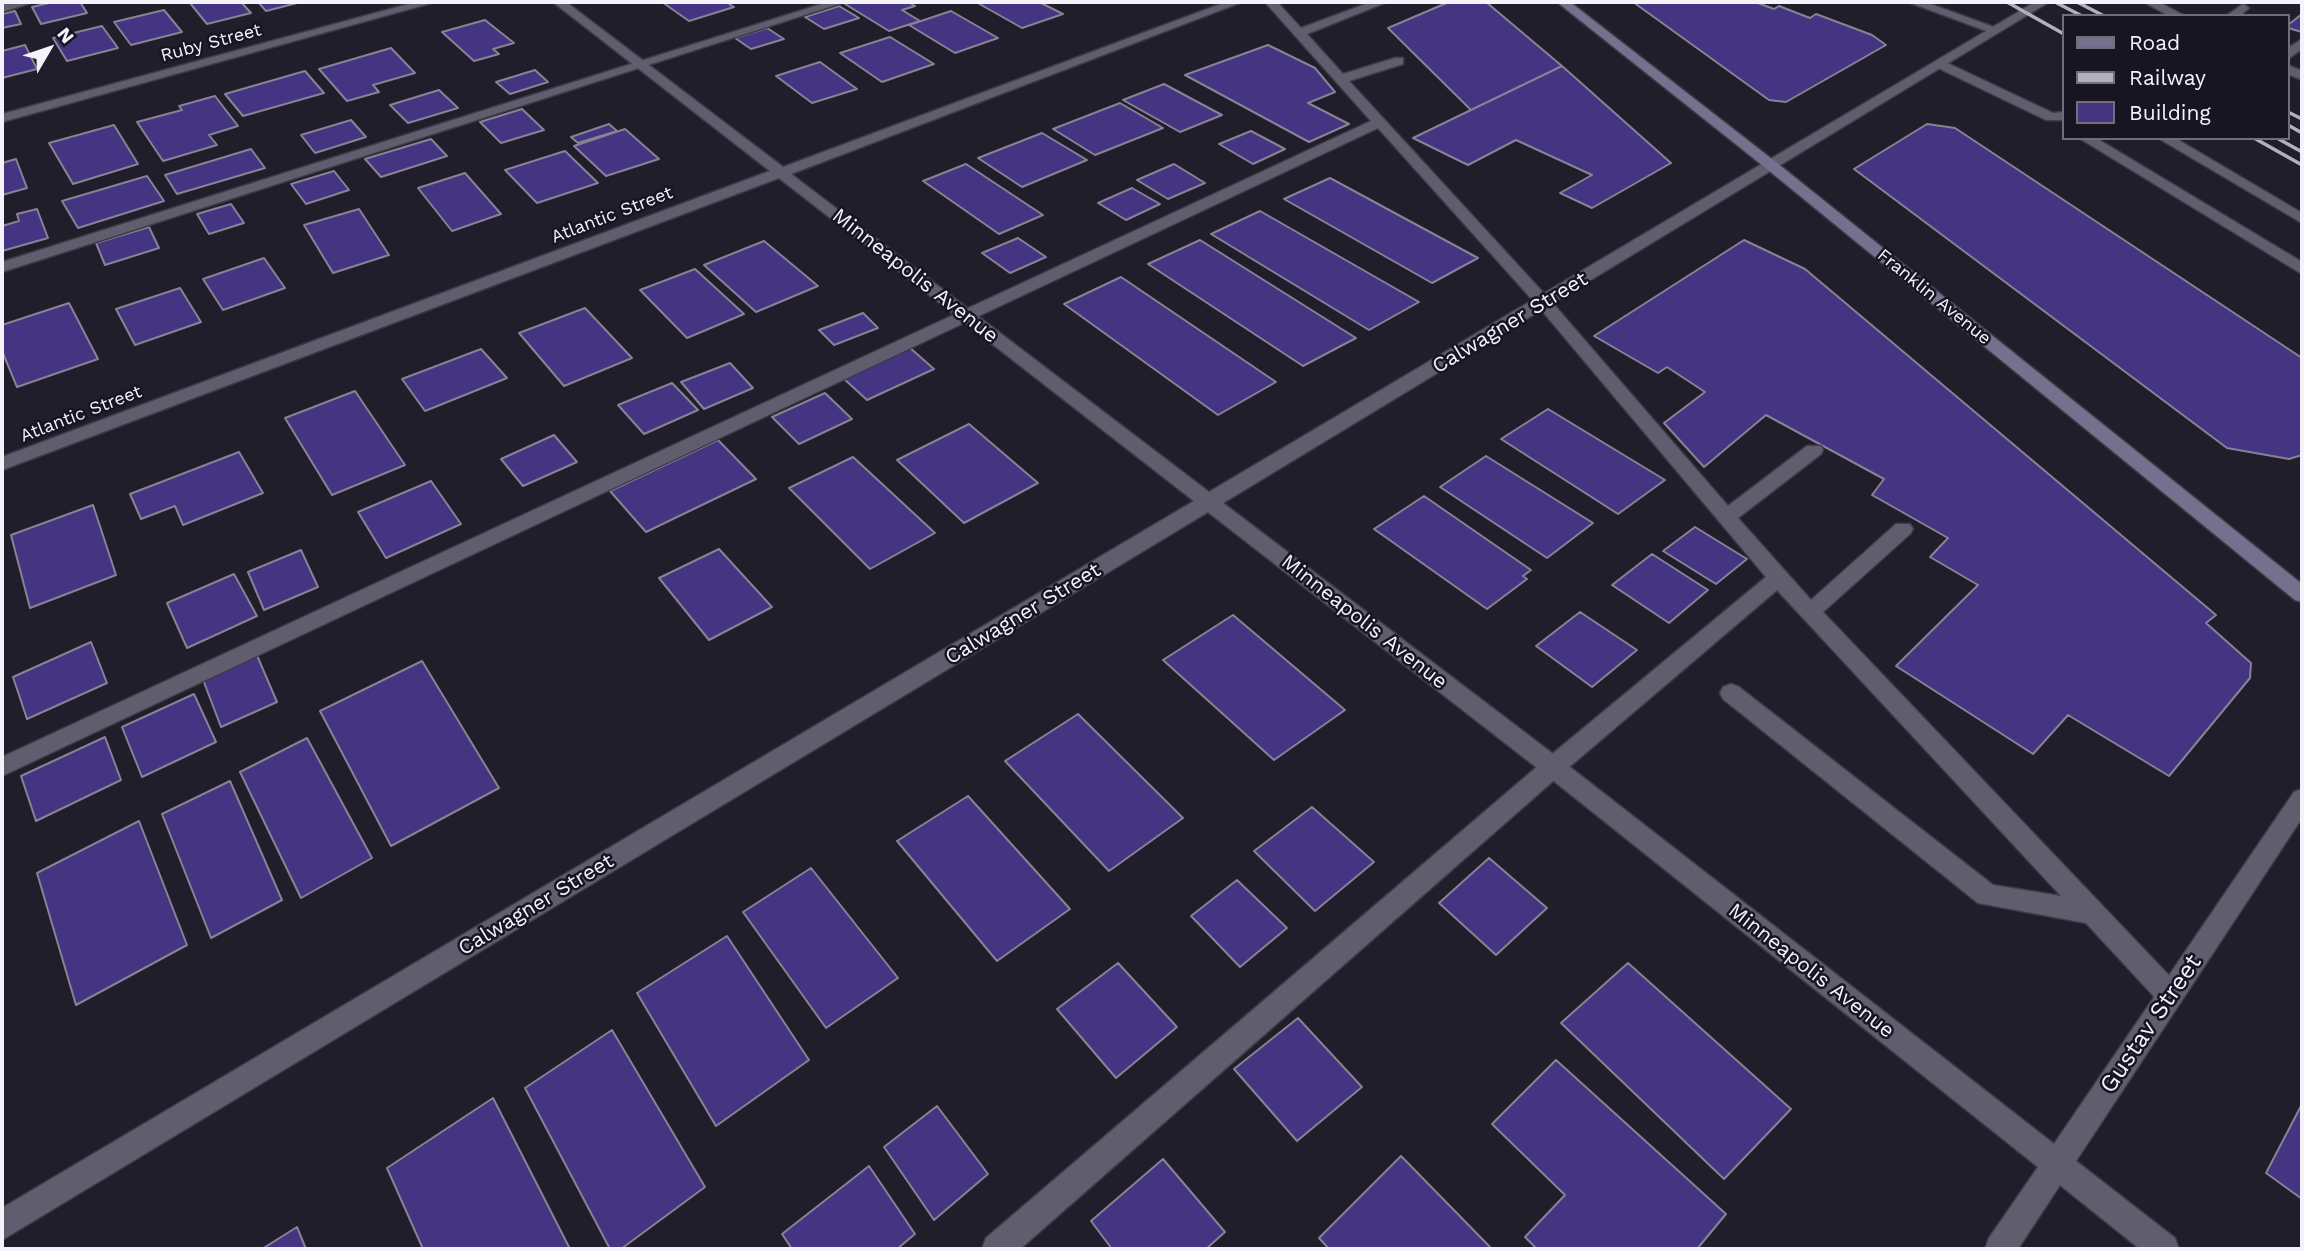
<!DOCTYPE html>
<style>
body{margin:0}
#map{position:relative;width:2304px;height:1251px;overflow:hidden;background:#201e2b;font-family:"Work Sans",sans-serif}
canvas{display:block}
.frame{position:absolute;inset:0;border:4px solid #f4f3fc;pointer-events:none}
.legend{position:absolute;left:2062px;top:14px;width:228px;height:126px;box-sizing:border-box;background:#161521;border:2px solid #6f6e79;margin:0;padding:9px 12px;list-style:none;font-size:21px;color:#f4f3fc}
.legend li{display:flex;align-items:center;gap:14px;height:35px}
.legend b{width:35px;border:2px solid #6f6e79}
.north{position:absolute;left:14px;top:14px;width:70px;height:70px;-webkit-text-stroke:5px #161521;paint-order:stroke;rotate:51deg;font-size:19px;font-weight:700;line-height:28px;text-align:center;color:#f4f3fc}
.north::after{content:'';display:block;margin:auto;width:24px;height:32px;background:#f4f3fc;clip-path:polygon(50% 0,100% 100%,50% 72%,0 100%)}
</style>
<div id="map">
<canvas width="2304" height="1251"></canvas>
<div class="frame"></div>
<ul class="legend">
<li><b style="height:9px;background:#74708e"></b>Road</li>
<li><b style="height:9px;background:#b2b1bb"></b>Railway</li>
<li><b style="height:19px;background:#453481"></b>Building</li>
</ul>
<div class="north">N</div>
</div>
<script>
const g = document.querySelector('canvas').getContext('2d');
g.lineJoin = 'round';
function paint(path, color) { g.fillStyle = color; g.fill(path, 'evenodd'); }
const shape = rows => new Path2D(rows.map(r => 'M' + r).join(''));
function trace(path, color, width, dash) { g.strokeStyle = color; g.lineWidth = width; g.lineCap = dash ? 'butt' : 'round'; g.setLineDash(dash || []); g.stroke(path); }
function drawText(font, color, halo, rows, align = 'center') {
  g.font = font + ' "Work Sans",sans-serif'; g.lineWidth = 5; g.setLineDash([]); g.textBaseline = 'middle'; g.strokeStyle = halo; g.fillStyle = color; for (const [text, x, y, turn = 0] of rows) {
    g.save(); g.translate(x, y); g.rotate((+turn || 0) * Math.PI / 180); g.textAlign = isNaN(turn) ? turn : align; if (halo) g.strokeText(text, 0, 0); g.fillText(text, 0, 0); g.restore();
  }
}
const building = shape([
 [53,2,80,2,87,13,41,24,32,7,53,2],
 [197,2,241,2,251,13,207,24,190,3,197,2],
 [258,2,301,2,266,11,258,2],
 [662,2,726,2,734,7,689,21,662,2],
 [852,2,908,2,915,6,902,10,920,21,889,31,845,4,852,2],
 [976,2,1039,2,1063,14,1022,28,976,2],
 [1449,2,1486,2,1562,66,1471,110,1388,28,1449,2],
 [1633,2,1755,2,1774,9,1779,6,1810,18,1816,14,1872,35,1886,45,1786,102,1769,100,1633,2],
 [839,6,859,18,824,29,805,17,839,6],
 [164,10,182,32,131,45,114,22,164,10],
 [15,11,21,24,2,28,2,14,15,11],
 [951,11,998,38,955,53,909,25,951,11],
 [2302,14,2302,32,2288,28,2288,25,2302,14],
 [485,20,514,43,493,49,499,54,474,61,442,32,485,20],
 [102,26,118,48,67,61,53,38,102,26],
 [767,28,784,39,751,49,735,38,767,28],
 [890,37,934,64,882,82,840,53,890,37],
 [25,45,37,69,2,78,2,51,25,45],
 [1268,45,1315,68,1335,92,1308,103,1349,124,1309,142,1185,75,1268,45],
 [391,48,415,73,373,85,379,92,347,101,319,69,391,48],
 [820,62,857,89,812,103,776,76,820,62],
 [1562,66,1671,163,1592,208,1560,193,1592,175,1516,140,1468,165,1413,138,1562,66],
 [535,70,548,82,510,94,496,82,535,70],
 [305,71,324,93,243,116,225,94,305,71],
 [1164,84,1222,115,1180,132,1123,100,1164,84],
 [439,90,458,108,408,123,390,105,439,90],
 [215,96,238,126,209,135,217,145,163,161,137,122,182,110,179,106,215,96],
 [1120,103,1163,128,1095,155,1053,129,1120,103],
 [522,109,544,130,501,143,480,122,522,109],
 [351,120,366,137,315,153,301,135,351,120],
 [609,124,617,131,578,143,571,137,609,124],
 [1927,124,1955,128,2302,358,2302,455,2289,459,2227,448,1854,169,1927,124],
 [114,125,138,164,73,184,49,143,114,125],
 [625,129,659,159,606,176,574,146,625,129],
 [1251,131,1285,149,1253,164,1219,144,1251,131],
 [1042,133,1087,160,1022,187,978,158,1042,133],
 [431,139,447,156,381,177,365,159,431,139],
 [251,149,265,168,177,194,165,175,251,149],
 [565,151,598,183,537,203,505,170,565,151],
 [16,159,27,188,2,195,2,163,16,159],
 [966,164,1043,215,999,234,923,181,966,164],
 [1174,164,1205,183,1168,199,1137,180,1174,164],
 [334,171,349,190,306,204,291,184,334,171],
 [465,173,501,214,452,231,418,188,465,173],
 [147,176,164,201,78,228,62,201,147,176],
 [1330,178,1478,258,1432,283,1284,199,1330,178],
 [1132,188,1160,204,1126,220,1098,203,1132,188],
 [231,204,244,223,209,234,197,214,231,204],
 [37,209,48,238,2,251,2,226,19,221,17,214,37,209],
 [359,209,389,255,333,273,304,225,359,209],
 [1260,211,1419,302,1369,330,1211,234,1260,211],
 [149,227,159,248,105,265,96,243,149,227],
 [1018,238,1046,257,1010,273,982,253,1018,238],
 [1200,240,1356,338,1303,366,1148,264,1200,240],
 [1744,240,1805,269,2216,615,2206,623,2251,663,2250,678,2169,776,2068,715,2033,754,1896,666,1978,585,1930,557,1948,538,1872,495,1884,479,1766,415,1704,467,1664,423,1705,392,1667,367,1658,373,1594,336,1744,240],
 [764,241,818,286,756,312,704,265,764,241],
 [264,258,285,288,223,310,203,279,264,258],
 [695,269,744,314,687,338,640,290,695,269],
 [1121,277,1276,382,1218,415,1064,304,1121,277],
 [180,288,201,322,135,345,116,309,180,288],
 [69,303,98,359,17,387,2,351,2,325,69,303],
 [585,308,632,358,564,386,519,333,585,308],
 [863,313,878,328,834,345,819,330,863,313],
 [909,347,934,369,867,400,842,377,909,347],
 [481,349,507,378,425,411,402,379,481,349],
 [730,363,753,388,704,409,681,382,730,363],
 [672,383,698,410,644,434,618,405,672,383],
 [355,391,405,465,332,495,285,418,355,391],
 [825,393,852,419,799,444,772,417,825,393],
 [1548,409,1665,480,1618,514,1501,439,1548,409],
 [969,424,1038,483,964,523,897,460,969,424],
 [554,435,577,462,523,486,501,459,554,435],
 [718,440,756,479,646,532,610,491,718,440],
 [239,452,263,493,183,525,175,506,141,519,130,494,239,452],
 [1486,456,1593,523,1547,558,1440,487,1486,456],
 [853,457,935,533,870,569,789,488,853,457],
 [431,481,461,524,386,558,358,512,431,481],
 [1424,496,1531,570,1523,576,1527,579,1487,609,1374,529,1424,496],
 [93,505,116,575,30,608,11,535,93,505],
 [1695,527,1747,559,1716,584,1663,551,1695,527],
 [719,549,772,607,709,640,659,578,719,549],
 [301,550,318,587,264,610,248,572,301,550],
 [1652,554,1708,590,1669,623,1612,585,1652,554],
 [234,574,257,616,187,648,167,603,234,574],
 [1580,612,1637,650,1592,687,1536,646,1580,612],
 [1233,615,1345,710,1274,760,1163,660,1233,615],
 [91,642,107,683,27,719,13,677,91,642],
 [256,653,277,702,221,727,202,677,256,653],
 [422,661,499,788,391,846,320,711,422,661],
 [194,694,216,742,142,777,122,727,194,694],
 [1078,714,1183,818,1109,871,1005,761,1078,714],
 [105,737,121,780,36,821,21,776,105,737],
 [307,738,372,858,301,898,240,772,307,738],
 [230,781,282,900,211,938,162,814,230,781],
 [968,796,1070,909,997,961,897,841,968,796],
 [1312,807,1374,862,1315,911,1254,851,1312,807],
 [139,821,187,945,76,1005,37,873,139,821],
 [1489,858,1547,908,1496,955,1439,903,1489,858],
 [811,868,898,978,826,1028,743,912,811,868],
 [1237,880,1287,928,1240,967,1191,916,1237,880],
 [727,936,809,1060,716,1126,637,993,727,936],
 [1118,963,1177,1027,1116,1078,1057,1009,1118,963],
 [1628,963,1791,1109,1724,1179,1561,1023,1628,963],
 [1298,1018,1362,1087,1297,1141,1234,1069,1298,1018],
 [612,1030,705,1187,621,1249,610,1249,525,1088,612,1030],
 [1556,1060,1726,1214,1697,1249,1537,1249,1525,1237,1565,1195,1492,1124,1556,1060],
 [493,1098,570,1249,423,1249,387,1168,493,1098],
 [2302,1104,2302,1199,2266,1173,2302,1104],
 [937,1106,988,1174,934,1220,884,1147,937,1106],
 [1401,1156,1492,1249,1329,1249,1319,1238,1401,1156],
 [1163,1159,1225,1232,1206,1249,1112,1249,1091,1221,1163,1159],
 [869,1166,915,1234,897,1249,792,1249,782,1234,869,1166],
 [297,1227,306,1249,262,1249,297,1227]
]);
paint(building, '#453481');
trace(building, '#858394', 2);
const lane = shape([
 [14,2,34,2,2,12,2,4,14,2],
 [828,2,845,2,2,272,2,262,828,2],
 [1265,2,1277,2,1301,28,1371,2,1387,2,1307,34,1343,74,1395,58,1403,58,1403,64,1349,81,1550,300,1728,506,1807,446,1821,446,1823,450,1821,454,1738,518,1811,600,1896,524,1910,524,1913,529,1910,534,1823,612,2179,986,2183,995,2179,1004,2170,1007,2161,1004,2086,923,1978,903,1723,699,1720,693,1723,687,1731,684,1739,687,1993,885,2061,896,1777,590,1561,774,1020,1249,982,1249,986,1238,1545,760,1766,577,1538,306,1378,128,2,776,2,757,1371,121,1265,2],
 [1908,2,1925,2,2002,30,1992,33,1908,2],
 [2144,2,2159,2,2185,16,2169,16,2144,2],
 [2243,4,2249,8,2240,16,2226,16,2243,4],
 [2302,39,2302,49,2288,59,2288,48,2302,39],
 [1941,60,2053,113,2064,112,2064,120,2046,120,1936,67,1935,64,1941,60],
 [2288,65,2302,71,2302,80,2288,74,2288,65],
 [2079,138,2096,138,2302,262,2302,274,2079,138],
 [2158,138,2175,138,2302,213,2302,223,2158,138]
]);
const street = shape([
 [416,2,435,2,2,122,2,114,416,2],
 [553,2,566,2,783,167,1226,2,1242,2,791,174,1209,492,2035,2,2049,2,1223,503,1561,760,2054,1144,2294,792,2302,789,2302,818,2076,1161,2175,1238,2179,1249,2140,1249,2060,1185,2018,1249,1985,1249,1989,1238,2038,1167,1545,774,1208,512,2,1240,2,1208,1194,501,779,178,2,470,2,457,770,171,553,2]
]);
const secondary = shape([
 [1557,2,1570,2,1777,163,2302,584,2302,602,2295,600,1767,169,1557,2]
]);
trace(lane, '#3d3c46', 3);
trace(street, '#3d3c46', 3);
trace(secondary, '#3d3c46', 3);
paint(lane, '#605e6e');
paint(street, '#605e6e');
paint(secondary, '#74708e');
trace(shape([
 [2007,2,2064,34],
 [2055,2,2082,16],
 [2077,2,2104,16],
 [2288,112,2302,119],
 [2288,125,2302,133],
 [2254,138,2302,165],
 [2277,138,2302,152]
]), '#b2b1bb', 3.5);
drawText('18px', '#f4f3fc', '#161521', [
 ["Ruby Street",211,43,-15],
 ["Atlantic Street",612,215,-21],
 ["Franklin Avenue",1934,297,39],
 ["Atlantic Street",81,414,-21]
]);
drawText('21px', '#f4f3fc', '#161521', [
 ["Minneapolis Avenue",915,276,38],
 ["Calwagner Street",1510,323,-31],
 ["Calwagner Street",1023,614,-31],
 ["Minneapolis Avenue",1364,622,38],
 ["Calwagner Street",536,905,-31],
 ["Minneapolis Avenue",1811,971,38]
]);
drawText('24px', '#f4f3fc', '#161521', [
 ["Gustav Street",2151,1024,-56]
]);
</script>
